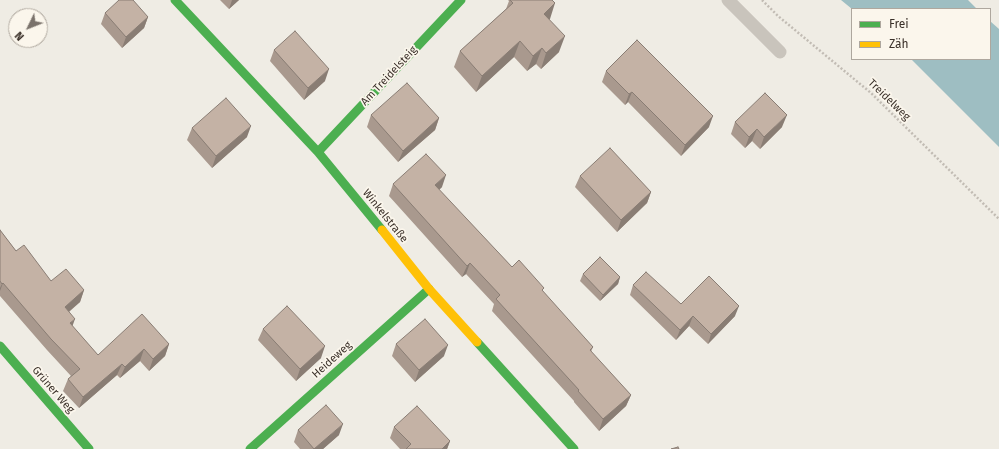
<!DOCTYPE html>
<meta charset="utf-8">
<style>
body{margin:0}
#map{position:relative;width:999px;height:449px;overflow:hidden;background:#efece4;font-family:"Fira Sans",sans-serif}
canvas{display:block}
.legend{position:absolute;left:851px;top:8px;width:140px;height:52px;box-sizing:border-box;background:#fbf6ec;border:1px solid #aea79e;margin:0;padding:5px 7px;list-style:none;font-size:12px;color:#3b312a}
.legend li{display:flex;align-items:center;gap:8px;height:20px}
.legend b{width:20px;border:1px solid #aea79e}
.north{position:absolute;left:8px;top:8px;width:40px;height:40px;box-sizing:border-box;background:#fbf6ec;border:1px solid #aea79e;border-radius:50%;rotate:227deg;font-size:11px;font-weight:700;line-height:16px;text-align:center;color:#3b312a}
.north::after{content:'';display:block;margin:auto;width:14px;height:18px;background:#7a726b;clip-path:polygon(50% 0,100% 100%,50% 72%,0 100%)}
</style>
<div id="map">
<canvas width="999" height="449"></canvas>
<ul class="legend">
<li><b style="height:5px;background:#4caf50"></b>Frei</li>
<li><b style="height:5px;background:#ffc107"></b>Zäh</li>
</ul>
<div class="north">N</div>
</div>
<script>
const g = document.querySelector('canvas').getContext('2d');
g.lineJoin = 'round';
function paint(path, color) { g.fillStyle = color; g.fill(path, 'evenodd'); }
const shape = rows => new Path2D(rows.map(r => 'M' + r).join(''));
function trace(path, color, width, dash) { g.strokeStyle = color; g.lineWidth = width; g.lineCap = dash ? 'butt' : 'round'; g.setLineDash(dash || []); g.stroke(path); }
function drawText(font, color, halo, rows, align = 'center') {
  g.font = font + ' "Fira Sans",sans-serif'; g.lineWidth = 3.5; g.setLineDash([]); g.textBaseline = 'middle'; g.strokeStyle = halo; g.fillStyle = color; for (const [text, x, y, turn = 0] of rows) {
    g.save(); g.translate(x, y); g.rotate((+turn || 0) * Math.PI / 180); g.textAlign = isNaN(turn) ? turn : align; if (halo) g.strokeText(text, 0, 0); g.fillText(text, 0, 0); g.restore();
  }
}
paint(shape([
 [841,0,968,0,977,9,852,9],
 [990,21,999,29,999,147,911,59,990,59]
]), '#9ebec2');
trace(shape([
 [762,0,778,16,871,93,999,219]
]), '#c2bcb4', 2.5, [2, 2]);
trace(shape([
 [728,0,780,52]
]), '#c9c4bc', 13);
trace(shape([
 [175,0,318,152,382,230],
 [318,152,461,0],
 [477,342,574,449],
 [0,346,89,449],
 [250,449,429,289]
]), '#4caf50', 9);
trace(shape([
 [382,230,429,289,477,342]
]), '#ffc107', 9);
paint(shape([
 [220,0,239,0,229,9],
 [508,0,552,0,549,19,559,52,541,69,536,64,527,71,514,57,476,92,454,67,460,51,506,9,509,1],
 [105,13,148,17,144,28,122,48,101,24],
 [274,50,325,81,304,100,270,61],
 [606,71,709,127,681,156,628,102,625,105,602,82],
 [371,115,439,118,435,130,398,162,367,127],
 [735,122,782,127,760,149,752,141,745,148,731,134],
 [192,128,247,137,212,168,187,140],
 [580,176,651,192,647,203,617,232,575,187],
 [393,184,442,187,439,190,512,267,543,292,593,347,591,352,631,395,626,406,599,431,574,402,574,401,492,311,494,304,466,274,462,277,389,196],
 [0,230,16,251,51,281,84,290,80,302,69,312,72,326,98,355,169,344,165,356,149,371,140,361,120,378,117,375,79,408,63,391,68,379,71,376,47,350,0,296],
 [583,274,620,277,618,284,600,301,580,281],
 [633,285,681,304,735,316,708,344,689,326,676,340,630,295],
 [263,329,321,358,296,381,258,340],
 [396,344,444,356,415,382,392,356],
 [394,427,450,441,447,449,400,449,390,438],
 [298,430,339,435,323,449,300,449,294,442]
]), '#a9998e');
paint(shape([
 [232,0,239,0,229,9],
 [555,3,550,19,539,29,544,14],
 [148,17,144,28,122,48,126,37],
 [565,36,559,52,541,69,546,53],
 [520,41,514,57,476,92,482,76],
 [542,48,536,64,527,71,533,56],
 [329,69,325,81,304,100,308,88],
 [632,92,628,102,625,105,629,94],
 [787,115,782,127,760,149,764,137],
 [713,116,709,127,681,156,685,145],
 [439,118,435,130,398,162,403,151],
 [251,126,247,137,212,168,216,156],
 [757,129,752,141,745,148,749,137],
 [446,175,442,187,431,197,435,185],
 [651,192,647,203,617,232,621,220],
 [470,263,466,274,462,277,467,266],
 [620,277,618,284,600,301,603,295],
 [3,283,0,291,0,288,2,284],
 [84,290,80,302,60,319,65,307],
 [739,306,735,316,708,344,711,334],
 [693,316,689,326,676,340,680,330],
 [75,319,71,330,70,323],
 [169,344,165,356,149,371,153,359],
 [448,345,444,356,415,382,419,370],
 [325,346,321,358,296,381,300,369],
 [144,349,140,361,120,378,125,367],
 [122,364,117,375,79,408,83,397],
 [631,395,626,406,599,431,603,419],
 [343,424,339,435,323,449,314,449],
 [450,441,447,449,442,449]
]), '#897d74');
const building = shape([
 [119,0,133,0,148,17,126,37,105,13,119,0],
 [510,0,552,0,555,3,544,14,565,36,546,53,542,48,533,56,520,41,482,76,460,51,513,3,510,0],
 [295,31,329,69,308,88,274,50,295,31],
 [637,40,713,116,685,145,632,92,629,94,606,71,637,40],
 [407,83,439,118,403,151,371,115,407,83],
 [765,93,787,115,764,137,757,129,749,137,735,122,765,93],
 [226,98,251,126,216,156,192,128,226,98],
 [610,148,651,192,621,220,580,176,610,148],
 [426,154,446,175,435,185,512,267,519,260,544,288,542,290,593,347,590,350,631,395,603,419,578,391,579,390,496,299,500,295,470,263,467,266,393,184,426,154],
 [0,230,16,251,24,245,51,281,66,269,84,290,65,307,75,319,70,323,98,355,142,314,169,344,153,359,144,349,125,367,122,364,83,397,68,379,80,369,51,339,3,283,2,284,0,281,0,230],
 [600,257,620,277,603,295,583,274,600,257],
 [646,272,681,304,709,276,739,306,711,334,693,316,680,330,633,285,646,272],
 [287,306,325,346,300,369,263,329,287,306],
 [425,319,448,345,419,370,396,344,425,319],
 [326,405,343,424,314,449,298,430,326,405],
 [417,406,450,441,442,449,406,449,411,444,394,427,417,406],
 [678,447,679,449,671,449,678,447]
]);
paint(building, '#c4b2a5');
trace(building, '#897d74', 1);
drawText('11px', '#3b312a', '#fbf6ec', [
 ["Am Treidelsteig",389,76,-47],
 ["Treidelweg",889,100,44],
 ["Winkelstraße",385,216,51],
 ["Heideweg",332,360,-42],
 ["Grüner Weg",53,390,49]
]);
</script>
